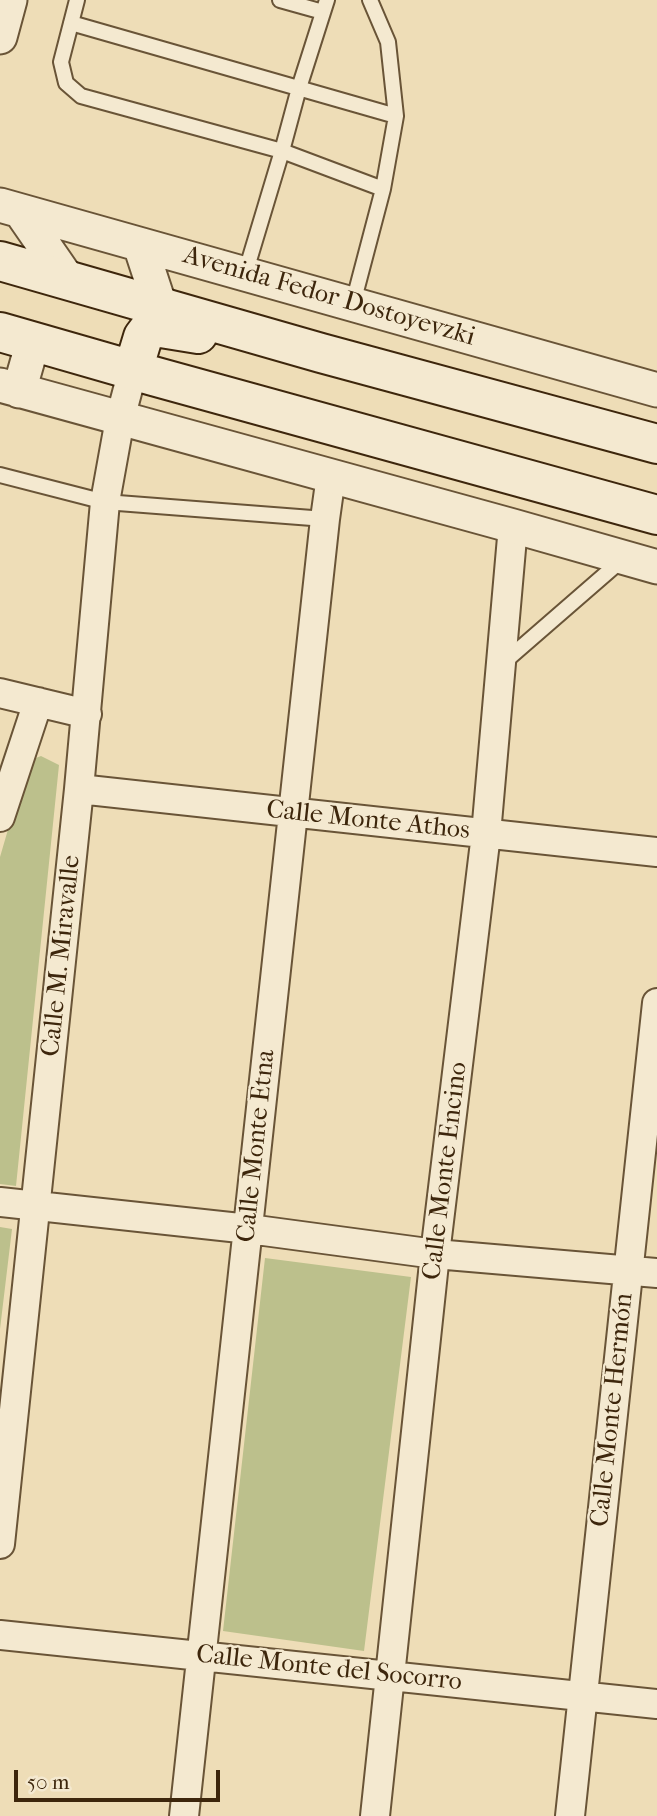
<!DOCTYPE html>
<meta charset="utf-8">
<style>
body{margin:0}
#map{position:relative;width:657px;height:1816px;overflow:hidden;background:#eeddb7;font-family:"IM FELL French Canon",serif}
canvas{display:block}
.scale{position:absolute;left:14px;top:1770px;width:206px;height:32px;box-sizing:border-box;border:4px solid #3d260c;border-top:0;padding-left:9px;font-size:21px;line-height:24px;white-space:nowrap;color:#3d260c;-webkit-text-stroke:5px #f4e9d0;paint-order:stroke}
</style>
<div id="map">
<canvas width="657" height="1816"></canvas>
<div class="scale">50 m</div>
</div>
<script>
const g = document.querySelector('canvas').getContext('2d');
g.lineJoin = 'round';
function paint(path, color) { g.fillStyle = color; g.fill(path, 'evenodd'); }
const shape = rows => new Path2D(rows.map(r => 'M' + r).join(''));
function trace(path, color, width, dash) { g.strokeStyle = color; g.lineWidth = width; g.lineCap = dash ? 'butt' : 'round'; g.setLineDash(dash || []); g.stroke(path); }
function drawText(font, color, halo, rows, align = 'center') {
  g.font = font + ' "IM FELL French Canon",serif'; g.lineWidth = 5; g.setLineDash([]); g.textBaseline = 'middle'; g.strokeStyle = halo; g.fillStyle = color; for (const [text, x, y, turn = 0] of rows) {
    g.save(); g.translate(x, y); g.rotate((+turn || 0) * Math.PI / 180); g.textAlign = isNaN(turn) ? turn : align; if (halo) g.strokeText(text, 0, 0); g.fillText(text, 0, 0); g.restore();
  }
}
paint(shape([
 [41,756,59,765,16,1186,0,1184,0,857,28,761],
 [0,1227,12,1229,0,1329],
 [265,1258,411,1277,364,1651,223,1631]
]), '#bcc08c');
const service = shape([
 [77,0,61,62,66,83,81,96,282,151,383,189],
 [280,0,323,12],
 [71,23,396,116],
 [245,274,282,151,299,88,327,0],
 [353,303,383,189,396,116,388,42,370,0],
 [0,475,105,502,325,519],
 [502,664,624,558]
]);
const minor = shape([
 [0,693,87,714],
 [79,789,657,852],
 [0,817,38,702],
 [0,1202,249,1229,435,1254,657,1273],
 [0,1544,79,789,105,502,120,419,133,370],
 [0,1635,657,1704],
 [184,1816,325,519,331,476],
 [375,1816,435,1254,486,834,513,526],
 [570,1816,657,1003]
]);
const tertiary = shape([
 [0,37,10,0],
 [0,205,657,390],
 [21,212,68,280],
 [140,245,160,306],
 [0,385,513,526,657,567],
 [19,391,33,342]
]);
const secondary = shape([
 [0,261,321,353,657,444],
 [0,332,153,376,657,515],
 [133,370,143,337,149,329,161,328,198,334]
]);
trace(service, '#695437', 18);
trace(minor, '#695437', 32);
trace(tertiary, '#695437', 37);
trace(secondary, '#3d260c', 42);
trace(service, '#f4e9d0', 14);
trace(minor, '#f4e9d0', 28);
trace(tertiary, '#f4e9d0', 33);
trace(secondary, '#f4e9d0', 38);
drawText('26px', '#3d260c', '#f4e9d0', [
 ["Avenida Fedor Dostoyevzki",329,297,16],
 ["Calle Monte Athos",368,821,6],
 ["Calle M. Miravalle",62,956,-84],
 ["Calle Monte Etna",257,1146,-84],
 ["Calle Monte Encino",446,1171,-83],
 ["Calle Monte Hermón",613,1410,-84],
 ["Calle Monte del Socorro",329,1669,6]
]);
</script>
